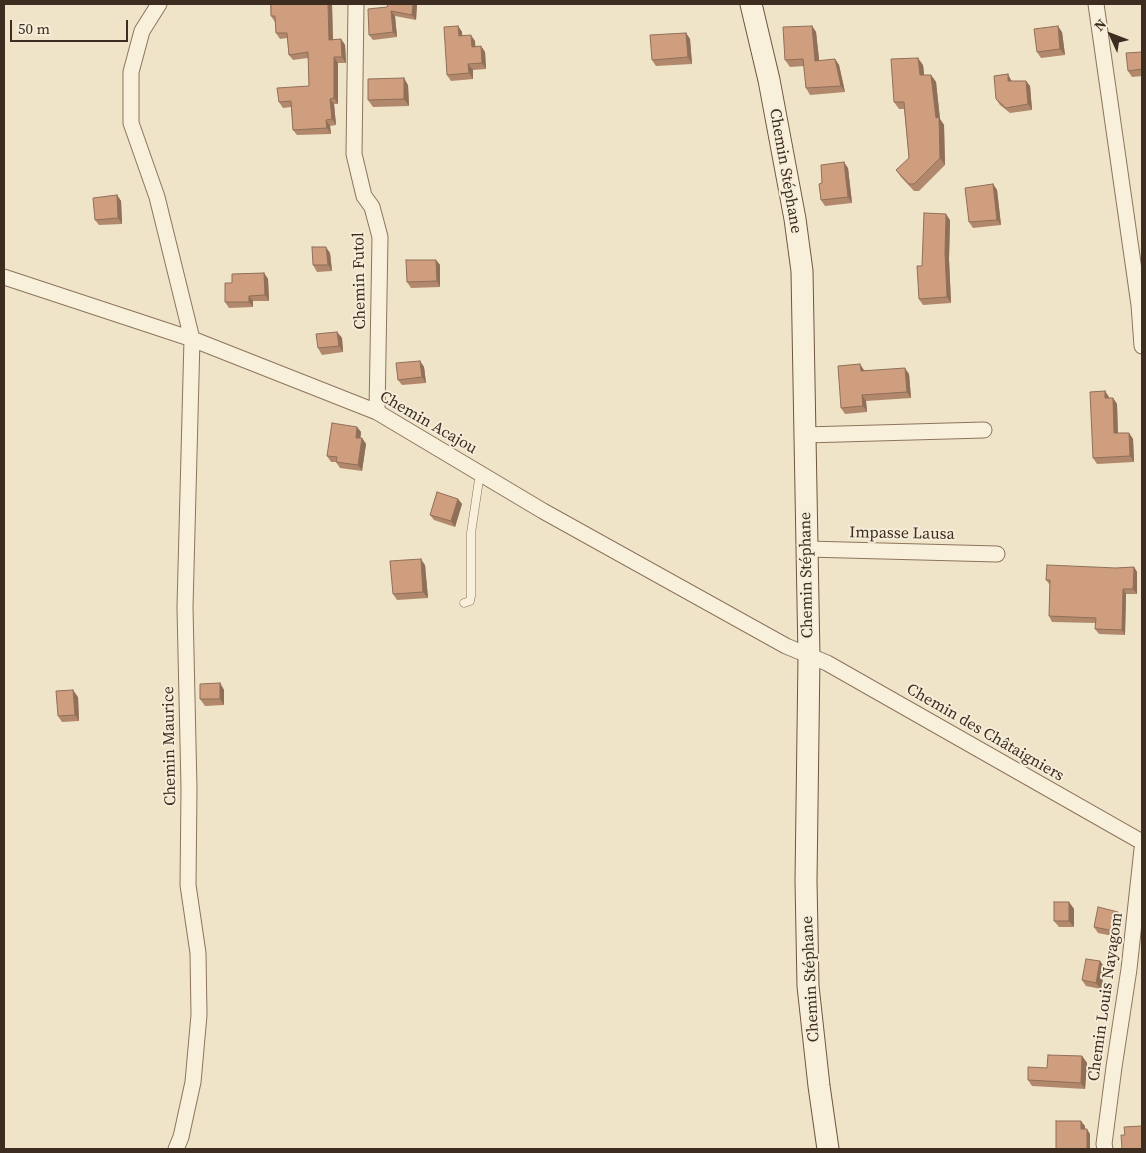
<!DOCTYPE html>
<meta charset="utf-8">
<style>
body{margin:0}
#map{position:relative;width:1146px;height:1153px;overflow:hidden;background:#efe3c8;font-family:"Source Serif 4",serif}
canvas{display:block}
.frame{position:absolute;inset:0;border:5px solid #3c2d20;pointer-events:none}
.north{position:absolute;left:1086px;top:10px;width:50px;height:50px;-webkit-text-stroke:4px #f6edd8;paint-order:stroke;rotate:313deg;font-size:14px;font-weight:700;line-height:20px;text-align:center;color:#3c2d20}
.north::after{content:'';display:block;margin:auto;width:18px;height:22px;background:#3c2d20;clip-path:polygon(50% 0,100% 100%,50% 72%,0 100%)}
.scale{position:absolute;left:10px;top:20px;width:118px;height:22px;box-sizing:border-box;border:2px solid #3c2d20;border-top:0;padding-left:6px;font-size:15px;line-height:18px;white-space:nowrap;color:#3c2d20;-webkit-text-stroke:4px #f6edd8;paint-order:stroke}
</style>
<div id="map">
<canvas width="1146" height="1153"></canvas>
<div class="frame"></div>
<div class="north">N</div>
<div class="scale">50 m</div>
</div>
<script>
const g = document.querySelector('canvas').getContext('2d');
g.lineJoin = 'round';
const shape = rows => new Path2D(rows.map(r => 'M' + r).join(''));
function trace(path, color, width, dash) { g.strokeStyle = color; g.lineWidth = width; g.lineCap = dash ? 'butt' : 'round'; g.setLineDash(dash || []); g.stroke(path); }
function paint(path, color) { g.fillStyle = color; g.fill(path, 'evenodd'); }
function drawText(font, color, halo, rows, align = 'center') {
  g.font = font + ' "Source Serif 4",serif'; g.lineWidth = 4; g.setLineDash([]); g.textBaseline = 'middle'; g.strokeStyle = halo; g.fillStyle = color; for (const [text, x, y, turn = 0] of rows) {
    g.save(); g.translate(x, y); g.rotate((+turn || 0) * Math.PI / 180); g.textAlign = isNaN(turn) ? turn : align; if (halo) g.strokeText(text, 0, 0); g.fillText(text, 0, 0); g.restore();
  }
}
const service = shape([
 [464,603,470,601,471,596,471,533,480,473]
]);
const minor = shape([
 [159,4,142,31,131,72,131,123,157,197,192,339,185,607,189,789,188,885,198,953,199,1015,193,1082,181,1137,176,1149],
 [356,4,354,154,364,196,372,207,380,237,377,412],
 [1096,4,1139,305,1142,346],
 [4,277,192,339,377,412,543,511,786,646,827,663,1142,842],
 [805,435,984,430],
 [807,549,997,554],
 [1105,1149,1104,1144,1114,1067,1129,969,1142,849]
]);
const secondary = shape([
 [751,4,769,80,795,219,802,271,809,657,806,881,808,986,819,1086,828,1149]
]);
trace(service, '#8c755c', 9);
trace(minor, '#8c755c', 17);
trace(secondary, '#6e563f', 23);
trace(service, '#f9f0dc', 8);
trace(minor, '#f9f0dc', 15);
trace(secondary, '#f9f0dc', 21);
paint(shape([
 [270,4,332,4,333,40,341,39,345,45,346,63,338,63,338,104,334,104,336,125,330,126,331,134,297,135,293,130,291,107,283,108,279,102,309,86,308,58,293,60,289,55,287,38,280,39,276,33,275,22,271,16],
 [388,4,417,4,416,20,395,16,397,37,373,40,369,35,387,7],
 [458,26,462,32,462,36,475,41,475,47,481,46,485,52,486,69,473,70,473,79,451,81,447,75],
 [812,26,816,32,819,61,835,59,839,65,845,92,810,95,806,88,804,66,790,67,785,60],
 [1062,32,1065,55,1041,58,1037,52],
 [686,33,690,39,692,64,656,66,652,60],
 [1142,52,1142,76,1132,77,1128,71],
 [923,65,924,75,931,75,936,82,940,119,944,125,945,165,919,191,914,191,901,177,896,170,909,158,904,109,899,109,894,102],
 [1011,80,1012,81,1026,81,1030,86,1032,110,1010,113,1000,105,996,99],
 [408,85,409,106,373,107,368,100],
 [848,168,852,203,825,206,821,200,822,183],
 [993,184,997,190,1001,225,973,228,969,222],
 [117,195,121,201,122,224,99,225,95,220],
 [950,220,949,259,951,303,923,305,919,299,922,266],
 [330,253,332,271,317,272,313,265],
 [436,260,440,265,440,287,411,288,407,282],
 [264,273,268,279,269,301,253,301,253,307,229,308,225,302,232,283],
 [337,332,342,338,343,352,322,355,318,348],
 [420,361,424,367,426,383,402,385,398,380],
 [864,370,909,374,911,398,866,401,867,412,845,414,841,408],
 [1105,391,1109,398,1113,398,1117,404,1118,433,1129,433,1133,439,1134,462,1097,464,1093,458],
 [357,427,361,432,360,438,362,438,366,444,362,471,340,468,336,462,331,462,327,456],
 [458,499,462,504,455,527,434,520,430,515],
 [425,565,428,598,397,600,393,594],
 [1134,567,1137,572,1137,594,1126,594,1125,635,1099,634,1095,629,1096,623,1052,622,1049,616,1050,585,1046,580,1116,568],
 [220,683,224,690,224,705,205,706,200,699],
 [78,697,79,721,62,722,58,716],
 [1069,902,1074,909,1074,927,1059,927,1054,921],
 [1118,912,1122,918,1118,937,1098,933,1094,927],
 [1100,961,1105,968,1101,989,1086,986,1082,980],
 [1082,1056,1087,1063,1085,1089,1032,1086,1028,1080,1047,1068]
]), '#b1886c');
paint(shape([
 [328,4,332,4,333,45,329,40],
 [413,4,417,4,416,20,412,15],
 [391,11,395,16,397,37,393,32],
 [458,26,462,32,463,42,459,36],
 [812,26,816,32,820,67,815,61],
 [1058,26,1062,32,1065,55,1060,49],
 [686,33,690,39,692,64,688,57],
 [471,35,475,41,476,53,472,47],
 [341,39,345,45,346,63,342,57],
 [481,46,485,52,486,69,482,63],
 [334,57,338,63,338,104,334,98],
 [918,58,923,65,925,82,920,75],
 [835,59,839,65,845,92,841,86],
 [468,64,473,70,473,79,469,73],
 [1008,74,1011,80,1012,87,1008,81],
 [931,75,936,82,940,119,944,125,945,165,940,158],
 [404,78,408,85,409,106,404,99],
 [1026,81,1030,86,1032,110,1028,104],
 [330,99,334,104,336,125,332,119],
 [326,120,330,126,331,134,327,128],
 [844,162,848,168,852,203,848,197],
 [993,184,997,190,1001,225,997,220],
 [117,195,121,201,122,224,118,218],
 [946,214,950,220,949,259,951,303,947,297,945,253],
 [326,247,330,253,332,271,328,265],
 [436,260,440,265,440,287,437,281],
 [264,273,268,279,269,301,265,295],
 [249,296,253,301,253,307,249,302],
 [337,332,342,338,343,352,339,346],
 [420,361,424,367,426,383,422,377],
 [860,364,864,370,865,376,861,371],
 [905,368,909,374,911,398,907,392],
 [1105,391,1109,397,1109,404,1105,398],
 [862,395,866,401,867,412,863,406],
 [1113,398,1117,404,1118,439,1114,433],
 [357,427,361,432,360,443,356,438],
 [1129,433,1133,439,1134,462,1130,456],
 [362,438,366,444,362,471,358,465],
 [458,499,462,504,455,527,451,521],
 [421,559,425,565,428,598,423,592],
 [1134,567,1137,572,1137,594,1133,589],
 [1123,589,1126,594,1125,635,1122,630],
 [220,683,224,690,224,705,220,699],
 [73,690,78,697,79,721,75,715],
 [1069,902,1074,909,1074,927,1069,921],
 [1118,912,1122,918,1118,937,1114,931],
 [1100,961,1105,968,1101,989,1096,983],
 [1082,1056,1087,1063,1085,1089,1081,1083],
 [1081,1121,1085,1126,1085,1134,1081,1129],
 [1087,1129,1090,1134,1090,1149,1087,1149]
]), '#906f58');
const building = shape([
 [271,4,328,4,329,40,341,39,342,57,334,57,334,98,330,99,332,119,326,120,327,128,293,130,291,101,279,102,277,88,309,86,308,52,289,55,287,33,276,33,275,16,271,16,271,4],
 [388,4,413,4,412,15,391,11,393,32,369,35,368,9,387,7,388,4],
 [458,26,459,36,471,35,472,47,481,46,482,63,468,64,469,73,447,75,444,27,458,26],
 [812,26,815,61,835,59,841,86,806,88,803,59,785,60,783,27,812,26],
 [1058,26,1060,49,1037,52,1034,29,1058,26],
 [686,33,688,57,652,60,650,35,686,33],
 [1142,52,1142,69,1128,71,1126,53,1142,52],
 [918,58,920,75,931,75,936,118,939,117,940,158,914,184,909,184,896,170,909,158,904,102,894,102,891,59,918,58],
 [1008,74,1008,81,1026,81,1028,104,1006,108,996,99,994,76,1008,74],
 [404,78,404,99,368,100,368,79,404,78],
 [844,162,848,197,821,200,819,184,822,183,821,165,844,162],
 [993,184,997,220,969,222,965,188,993,184],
 [117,195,118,218,95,220,93,198,117,195],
 [924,213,946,214,945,253,947,297,919,299,917,266,922,266,924,213],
 [312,247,326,247,328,265,313,265,312,247],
 [406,260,436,260,437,281,407,282,406,260],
 [264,273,265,295,249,296,249,302,225,302,225,283,232,283,232,274,264,273],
 [337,332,339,346,318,348,316,334,337,332],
 [420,361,422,377,398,380,396,363,420,361],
 [860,364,861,371,905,368,907,392,862,395,863,406,841,408,838,366,860,364],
 [1105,391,1105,398,1113,398,1114,433,1129,433,1130,456,1093,458,1090,392,1105,391],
 [332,423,357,427,356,438,362,438,358,465,336,462,337,457,327,456,332,423],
 [437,492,458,499,451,521,430,515,437,492],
 [421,559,423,592,393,594,390,561,421,559],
 [1047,565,1116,568,1134,567,1133,589,1123,589,1122,630,1095,629,1096,618,1049,616,1050,580,1046,580,1047,565],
 [220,683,220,699,200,699,200,684,220,683],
 [73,690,75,715,58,716,56,691,73,690],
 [1054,902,1069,902,1069,921,1054,921,1054,902],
 [1098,907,1118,912,1114,931,1094,927,1098,907],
 [1086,959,1100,961,1096,983,1082,980,1086,959],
 [1048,1055,1082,1056,1081,1083,1028,1080,1028,1067,1047,1068,1048,1055],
 [1056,1121,1081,1121,1081,1129,1087,1129,1087,1149,1056,1149,1056,1121],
 [1142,1126,1142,1149,1122,1149,1121,1135,1125,1135,1124,1127,1142,1126]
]);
paint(building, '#ce9e7e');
trace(building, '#906f58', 1);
drawText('16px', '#3c2d20', '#f6edd8', [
 ["Chemin Stéphane",785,171,80],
 ["Chemin Futol",360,281,-91],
 ["Chemin Acajou",428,423,30],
 ["Impasse Lausa",902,534,1],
 ["Chemin Stéphane",807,575,-91],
 ["Chemin des Châtaigniers",985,733,30],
 ["Chemin Maurice",170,746,-91],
 ["Chemin Stéphane",811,979,-93],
 ["Chemin Louis Nayagom",1106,997,-82]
]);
</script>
